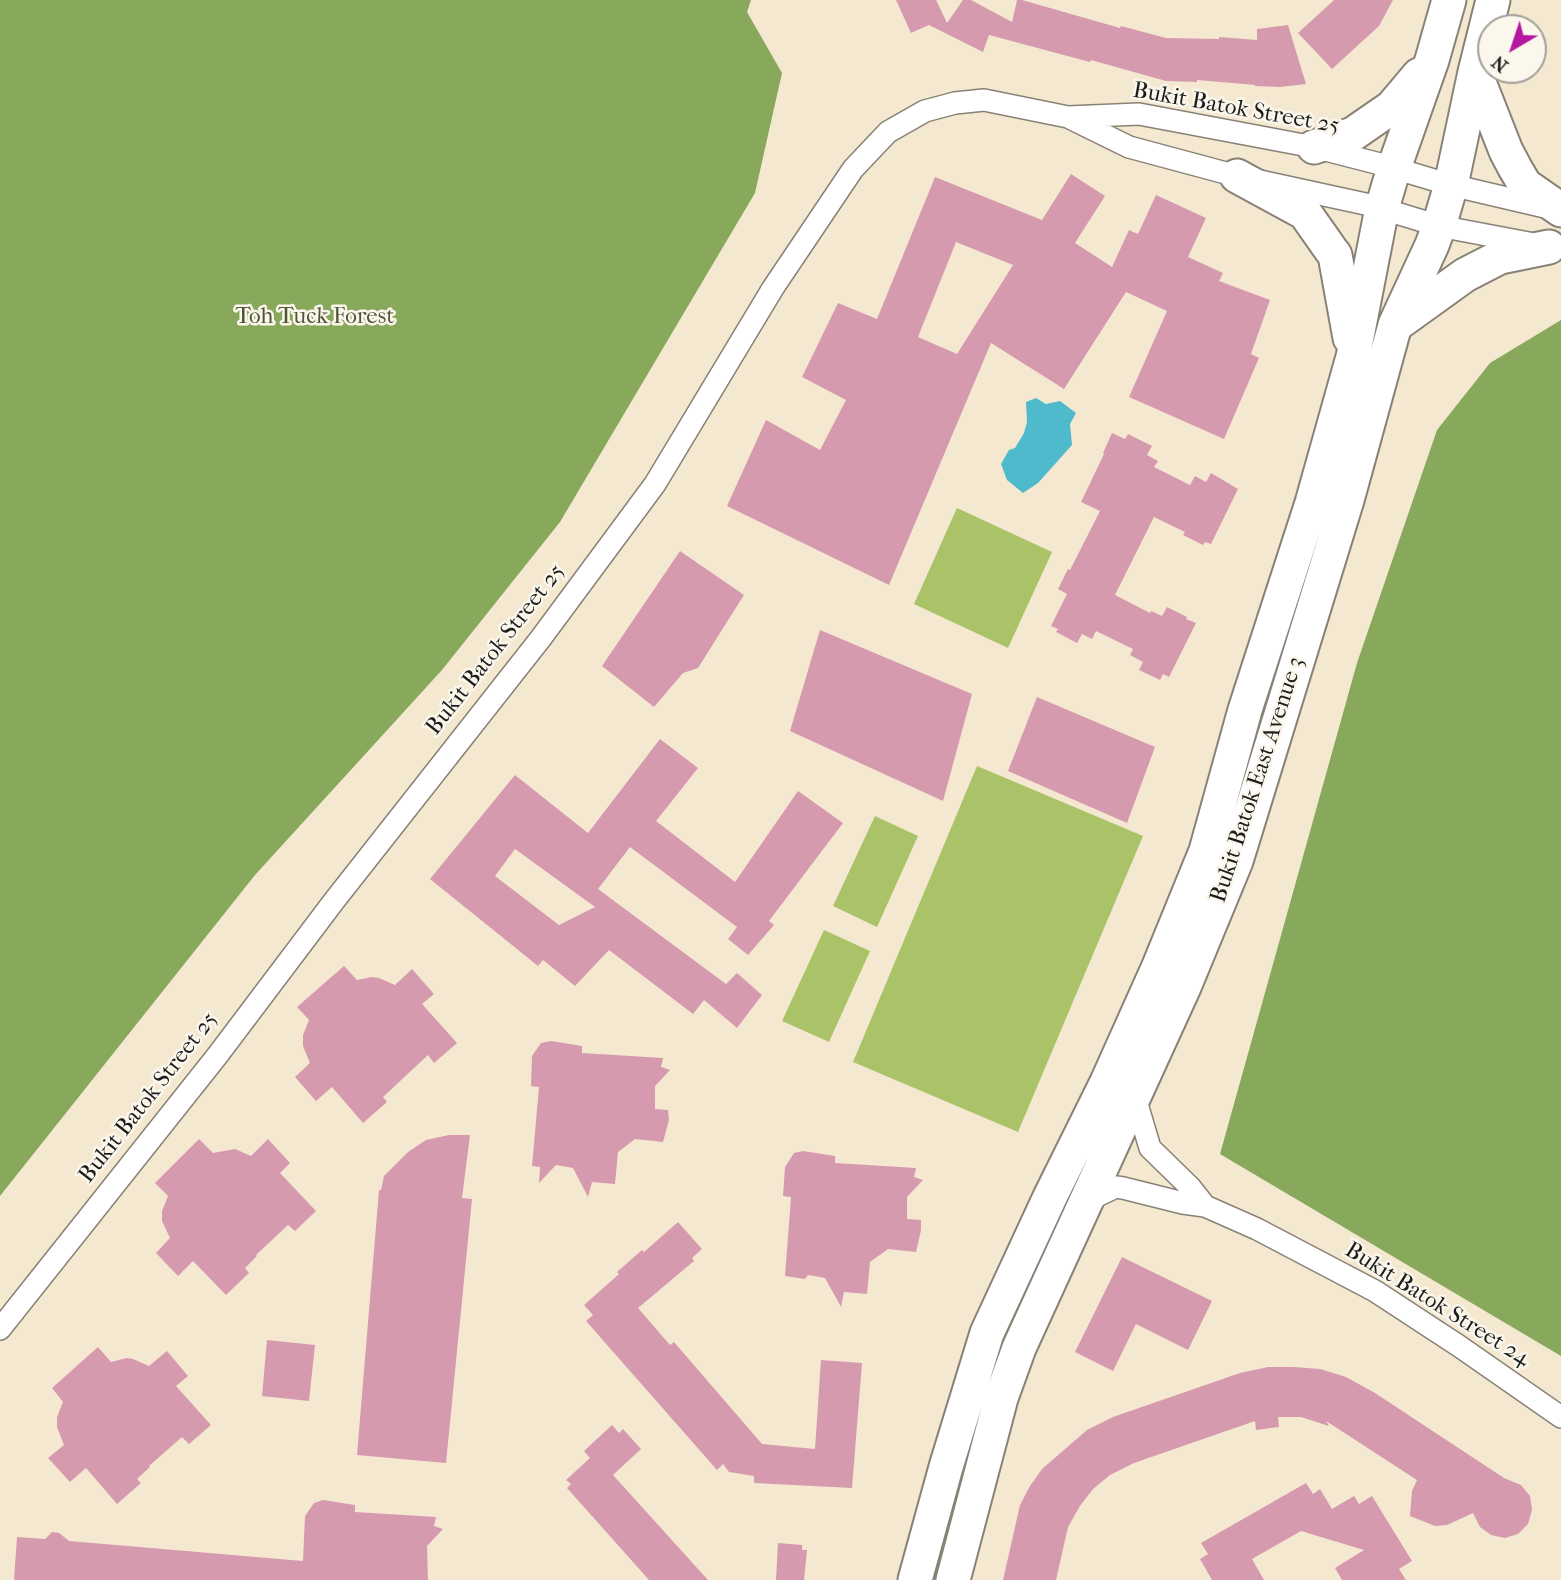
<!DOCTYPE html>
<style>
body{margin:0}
#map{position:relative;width:1561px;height:1580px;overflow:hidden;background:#f5e8d1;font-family:"IM FELL French Canon",serif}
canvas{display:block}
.north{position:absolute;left:1477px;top:14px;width:70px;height:70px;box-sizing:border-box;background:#fbf7ec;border:2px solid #a29f99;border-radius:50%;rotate:219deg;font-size:19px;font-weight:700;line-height:28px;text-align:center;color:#1c1c1c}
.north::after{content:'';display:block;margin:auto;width:24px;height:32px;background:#b5179e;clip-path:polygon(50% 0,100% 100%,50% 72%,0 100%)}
</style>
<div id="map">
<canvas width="1561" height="1580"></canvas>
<div class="north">N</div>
</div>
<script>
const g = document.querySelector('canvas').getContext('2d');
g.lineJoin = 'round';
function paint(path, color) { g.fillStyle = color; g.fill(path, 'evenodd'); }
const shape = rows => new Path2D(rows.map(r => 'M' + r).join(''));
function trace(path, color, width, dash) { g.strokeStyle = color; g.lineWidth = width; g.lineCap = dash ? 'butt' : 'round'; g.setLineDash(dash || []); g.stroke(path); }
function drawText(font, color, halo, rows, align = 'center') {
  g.font = font + ' "IM FELL French Canon",serif'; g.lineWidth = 5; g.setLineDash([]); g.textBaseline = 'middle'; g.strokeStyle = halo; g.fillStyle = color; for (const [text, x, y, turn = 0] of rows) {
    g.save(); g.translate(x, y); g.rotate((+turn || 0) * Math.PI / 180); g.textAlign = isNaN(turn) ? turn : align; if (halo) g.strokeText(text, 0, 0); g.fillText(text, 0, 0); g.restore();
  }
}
paint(shape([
 [957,508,1052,552,1008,648,914,604],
 [977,766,1143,836,1018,1132,853,1062],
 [875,816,918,836,877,927,833,906],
 [824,930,870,951,829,1042,782,1021]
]), '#abc368');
paint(shape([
 [0,0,751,0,747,12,782,73,755,193,560,522,442,670,255,875,0,1196],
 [1561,320,1561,1356,1220,1154,1357,663,1437,430,1490,363]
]), '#88a95c');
paint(shape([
 [1036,398,1046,404,1060,401,1076,413,1070,424,1072,445,1038,483,1023,493,1007,480,1001,464,1009,450,1015,448,1024,433,1027,422,1026,402]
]), '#50bacd');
paint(shape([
 [896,0,936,0,947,23,963,0,971,0,1012,22,1017,0,1022,0,1120,28,1121,26,1166,38,1219,39,1219,37,1257,40,1257,29,1288,25,1306,84,1280,87,1255,86,1255,85,1197,80,1197,82,1166,81,1091,60,1090,62,989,35,983,52,929,25,911,33],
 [1334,0,1393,0,1379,26,1332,69,1298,33],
 [1071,174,1105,196,1075,243,1112,267,1129,230,1138,234,1156,195,1206,218,1188,257,1223,273,1219,281,1270,300,1251,354,1259,358,1224,439,1129,397,1167,311,1126,292,1064,389,991,343,889,585,727,506,766,420,820,450,846,400,802,377,838,303,877,319,935,177,1042,220],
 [956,242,1013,265,957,354,918,337],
 [1112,433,1125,439,1128,434,1152,446,1147,455,1158,461,1154,467,1190,485,1195,476,1206,482,1211,473,1238,489,1211,544,1205,542,1203,545,1183,535,1185,532,1154,517,1115,595,1150,613,1151,611,1162,616,1167,607,1187,617,1186,619,1196,623,1169,677,1163,674,1160,680,1139,670,1143,662,1130,655,1133,649,1096,631,1092,639,1082,634,1077,643,1056,632,1058,629,1051,626,1067,594,1058,589,1068,569,1070,570,1100,511,1081,502,1104,454,1103,453],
 [680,551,744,595,698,668,683,673,654,707,602,666],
 [820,630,972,694,943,801,790,731],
 [1037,697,1155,747,1127,823,1008,771],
 [660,739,698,768,656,821,735,882,798,791,843,823,769,921,774,925,748,955,728,939,737,927,630,847,598,889,726,984,737,973,762,995,737,1028,704,1000,693,1014,609,950,575,986,543,960,538,966,430,879,515,775,588,833],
 [515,849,595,907,559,925,495,876],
 [344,966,357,980,372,977,379,978,395,985,412,969,434,994,422,1004,457,1043,434,1063,428,1055,383,1097,387,1102,363,1123,332,1087,316,1101,295,1077,310,1063,303,1046,303,1035,309,1020,297,1007],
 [551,1041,582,1046,582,1053,663,1058,661,1067,670,1070,655,1086,655,1109,668,1110,669,1120,663,1142,635,1139,618,1152,615,1184,592,1182,588,1197,573,1168,556,1165,539,1183,540,1167,532,1166,539,1087,531,1086,532,1056,541,1043],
 [449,1135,470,1135,462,1198,472,1199,446,1463,357,1455,379,1190,381,1190,384,1176,408,1152,426,1140],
 [199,1139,213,1153,235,1149,251,1156,268,1139,290,1163,280,1173,316,1211,295,1231,288,1225,256,1255,257,1256,245,1268,249,1273,226,1295,193,1261,178,1276,156,1253,170,1238,162,1221,162,1211,168,1196,155,1183],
 [803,1151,835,1156,835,1163,916,1168,914,1177,923,1180,907,1197,907,1219,921,1220,921,1230,916,1252,888,1249,870,1262,867,1294,844,1292,841,1307,825,1278,808,1275,805,1279,785,1276,791,1197,783,1196,785,1167,794,1153],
 [678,1222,702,1249,692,1258,694,1261,638,1308,670,1345,674,1342,762,1444,815,1449,821,1360,862,1363,852,1488,754,1483,754,1476,729,1472,723,1464,717,1470,586,1321,593,1315,584,1305,619,1274,617,1272,642,1250,644,1252],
 [1122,1257,1212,1301,1188,1350,1136,1324,1113,1371,1075,1352],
 [267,1340,315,1345,309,1401,262,1396],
 [98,1347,111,1362,127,1358,133,1359,149,1366,167,1351,188,1376,176,1386,211,1425,189,1444,182,1437,149,1466,150,1467,137,1479,141,1483,117,1504,86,1468,70,1482,48,1458,64,1445,57,1427,57,1417,63,1402,52,1388],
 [1268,1367,1294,1367,1320,1369,1346,1377,1375,1393,1504,1478,1521,1485,1530,1496,1532,1510,1528,1524,1518,1534,1505,1538,1491,1535,1480,1527,1473,1513,1447,1525,1435,1526,1410,1516,1412,1491,1417,1480,1326,1421,1329,1426,1301,1417,1278,1417,1279,1427,1256,1430,1255,1421,1134,1463,1110,1475,1093,1489,1080,1506,1068,1527,1056,1580,1003,1580,1020,1505,1030,1486,1042,1469,1087,1430,1113,1417,1240,1373],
 [612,1425,619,1433,623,1429,641,1449,613,1475,708,1580,649,1580,567,1488,571,1484,566,1480,590,1458,584,1451],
 [1306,1483,1313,1494,1320,1489,1332,1509,1354,1496,1359,1504,1372,1496,1412,1561,1399,1569,1406,1580,1342,1580,1335,1568,1364,1550,1301,1531,1252,1559,1264,1580,1212,1580,1200,1559,1208,1554,1201,1543],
 [323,1500,355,1505,355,1512,436,1517,434,1526,443,1529,427,1546,428,1580,14,1580,17,1537,45,1539,52,1532,59,1533,69,1541,303,1561,305,1516,314,1503],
 [778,1543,802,1545,802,1550,807,1550,804,1580,776,1580]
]), '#d69aae');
const minor = shape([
 [1070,118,1129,147,1237,176,1370,205,1439,226,1534,244],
 [1134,1094,1150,1148,1190,1187,1205,1206],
 [1086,1207,1097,1196,1116,1187,1123,1188,1183,1203,1205,1206,1257,1229,1375,1291,1459,1346,1561,1417],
 [0,1329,217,1056,334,901,541,638,655,484,773,288,853,169,888,132,925,111,955,103,984,100,1068,117,1139,114,1314,147,1380,164,1451,185,1545,207]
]);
const primary = shape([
 [1475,72,1506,151,1515,168,1525,185,1561,210],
 [1314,147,1353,134,1392,107,1419,75],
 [1237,176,1305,213,1331,250,1335,255,1350,338],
 [1397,324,1465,275,1500,257,1549,247],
 [915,1580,946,1467,987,1333,1050,1197,1107,1082,1159,966,1206,851,1245,710,1312,503,1353,357,1382,208,1394,168,1432,60,1449,0],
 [953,1580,1001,1398,1019,1348,1184,987,1236,861,1347,500,1395,325,1432,245,1439,226,1451,185,1475,72,1493,0]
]);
trace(minor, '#888276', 24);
trace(primary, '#888276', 37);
trace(minor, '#fff', 21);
trace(primary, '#fff', 33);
drawText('23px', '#1c1c1c', '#fbf7ec', [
 ["Bukit Batok Street 25",1236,109,10],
 ["Bukit Batok Street 25",496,650,-52],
 ["Bukit Batok East Avenue 3",1258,780,-72],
 ["Bukit Batok Street 25",149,1098,-52],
 ["Bukit Batok Street 24",1437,1305,32]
]);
drawText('23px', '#4e5637', '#fbf7ec', [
 ["Toh Tuck Forest",315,317]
]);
</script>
